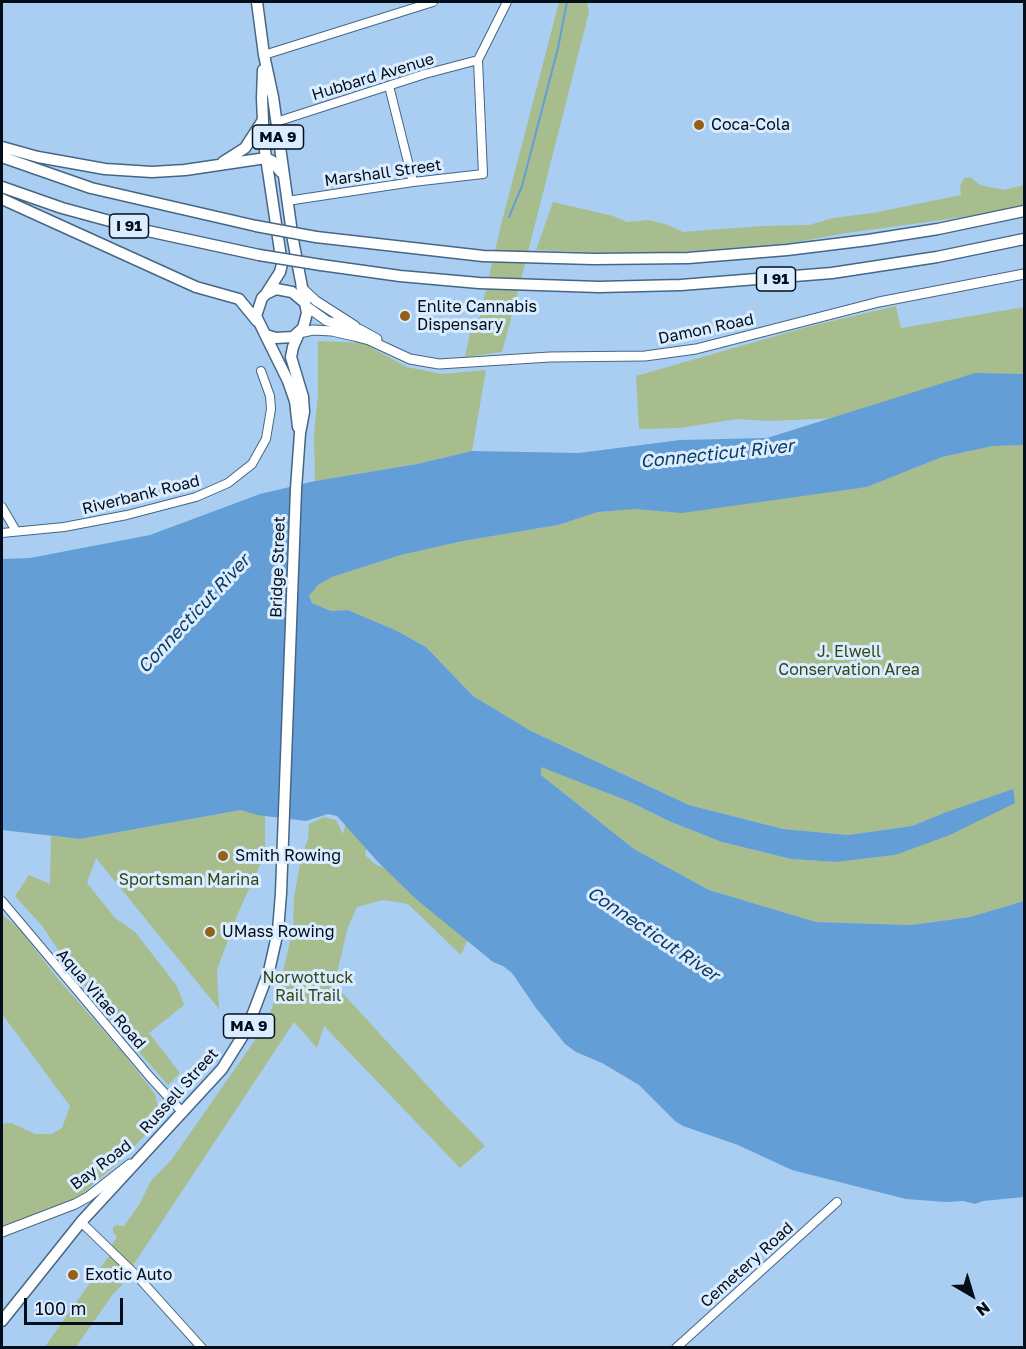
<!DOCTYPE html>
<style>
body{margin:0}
#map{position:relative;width:1026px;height:1349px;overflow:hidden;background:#a9cef2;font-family:"Golos Text",sans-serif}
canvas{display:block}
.frame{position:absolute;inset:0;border:3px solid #030e1a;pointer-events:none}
.north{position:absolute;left:942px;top:1265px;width:60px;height:60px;-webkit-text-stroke:4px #daecff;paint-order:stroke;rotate:142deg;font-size:16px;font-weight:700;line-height:24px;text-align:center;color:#030e1a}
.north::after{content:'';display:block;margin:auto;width:21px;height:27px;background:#030e1a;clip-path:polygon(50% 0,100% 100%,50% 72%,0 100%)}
.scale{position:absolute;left:24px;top:1298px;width:99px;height:27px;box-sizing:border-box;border:3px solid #030e1a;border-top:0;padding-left:8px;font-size:18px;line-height:21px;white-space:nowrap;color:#030e1a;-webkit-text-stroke:4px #daecff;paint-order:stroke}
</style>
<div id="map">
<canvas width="1026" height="1349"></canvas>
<div class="frame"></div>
<div class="north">N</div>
<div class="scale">100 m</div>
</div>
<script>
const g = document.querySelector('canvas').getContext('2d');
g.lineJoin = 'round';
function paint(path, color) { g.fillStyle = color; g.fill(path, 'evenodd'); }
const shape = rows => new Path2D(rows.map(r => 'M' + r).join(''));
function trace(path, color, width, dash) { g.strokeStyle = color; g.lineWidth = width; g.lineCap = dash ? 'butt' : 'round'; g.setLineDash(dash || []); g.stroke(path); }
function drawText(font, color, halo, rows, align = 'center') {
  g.font = font + ' "Golos Text",sans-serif'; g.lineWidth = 6; g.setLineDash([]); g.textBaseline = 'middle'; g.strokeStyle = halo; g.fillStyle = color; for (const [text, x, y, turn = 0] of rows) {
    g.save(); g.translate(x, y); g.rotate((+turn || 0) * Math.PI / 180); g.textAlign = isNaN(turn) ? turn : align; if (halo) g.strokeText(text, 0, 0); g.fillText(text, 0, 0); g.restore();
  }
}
paint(shape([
 [559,2,587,2,589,12,514,307,502,352,465,357,470,333,476,332,501,225],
 [970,177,980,185,1004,190,1024,185,1024,205,1001,212,846,233,791,243,678,252,588,252,536,250,553,202,613,216,627,222,648,220,668,225,683,232,762,226,809,225,833,218,873,213,961,195,960,186,964,178],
 [896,306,901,328,1024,307,1024,376,840,418,768,421,737,419,680,428,639,429,636,376,807,327],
 [318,341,363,343,407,367,442,374,486,370,472,451,417,464,315,481,314,433,318,395],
 [1024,445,1024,901,970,917,911,925,816,922,709,890,634,849,541,775,541,766,628,801,671,822,722,842,791,859,836,862,895,855,944,813,912,826,848,835,783,829,689,805,531,731,473,696,426,647,395,630,348,610,331,611,312,603,309,596,318,585,332,577,401,555,463,541,558,525,598,512,867,487,942,457,993,446],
 [370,730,392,740,365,855,376,865,393,871,468,939,461,955,408,904,383,900,357,907,348,927,335,981,337,987,446,1106,485,1146,460,1168,324,1026,317,1048,294,1022,122,1282,123,1284,113,1294,76,1347,44,1348,109,1256,111,1246,117,1237,113,1232,113,1227,116,1225,124,1226,139,1205,151,1181,172,1159,267,1023,280,983,293,930,294,898,301,858,308,839,309,824,324,817,336,820,343,834],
 [241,810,265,816,265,854,238,913,217,970,219,1009,96,858,87,883,115,918,135,932,177,986,184,1005,149,1033,180,1073,168,1085,105,1013,56,947,43,927,15,896,29,875,50,884,51,836,80,839],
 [2,914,21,931,58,979,123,1053,155,1094,158,1107,149,1131,122,1159,80,1196,57,1207,2,1227,2,1124,11,1123,35,1134,52,1134,62,1128,70,1106,2,1014]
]), '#a7bd8e');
paint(shape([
 [975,373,1024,374,1024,445,993,446,942,457,867,487,682,513,635,509,598,512,558,525,463,541,401,555,332,577,318,585,309,596,312,603,331,611,348,610,395,630,426,647,473,696,531,731,689,805,783,829,848,835,912,826,944,813,1013,789,1015,803,950,835,895,855,836,862,791,859,722,842,671,822,628,801,541,767,541,775,634,849,709,890,816,922,911,925,970,917,1024,901,1024,1197,983,1201,975,1204,963,1201,946,1202,906,1199,792,1170,738,1145,683,1126,675,1121,639,1085,602,1063,576,1052,565,1044,536,1008,512,973,503,966,493,962,416,899,378,862,337,816,328,814,306,821,257,815,241,810,80,839,2,830,2,559,30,558,150,535,260,494,315,481,417,464,472,451,579,453,680,440,767,438]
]), '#649ed6');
trace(shape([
 [509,217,522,186,558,48,567,2]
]), '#649ed6', 2);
const minor = shape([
 [264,55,433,2],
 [389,86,413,182],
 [276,122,425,74,478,60],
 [287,201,413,182,483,174,478,60,507,2],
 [2,507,16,531],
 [2,533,64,527,127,515,196,497,228,483,252,464,266,439,271,409,270,396,261,371],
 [2,901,150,1077,183,1113],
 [81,1222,138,1277,202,1348],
 [676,1348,837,1202]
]);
const major = shape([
 [301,287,316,301,355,326],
 [306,306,327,321,359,329,377,339],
 [299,333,313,330,332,331,354,336,369,340,410,359,439,364,550,357,645,356,696,349,879,302,1024,274],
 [2,1232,75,1204,88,1197,130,1164]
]);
const highway = shape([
 [257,2,264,55,273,97,293,240,307,313,303,328,293,337,276,338,266,335],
 [263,70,262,98,264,144,282,264,280,272,266,294],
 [2,147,38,157,105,169,152,172,185,170,266,158,272,161,281,172],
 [2,157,91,188,256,226],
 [223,162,245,148,263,120],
 [2,187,62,208,143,230,259,255],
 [2,199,196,287,239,299,257,321],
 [316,237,483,256,594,259,688,258,787,250,868,240,938,229,1024,211],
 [321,265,400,276,479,283,599,287,681,285,832,273,937,257,1024,239],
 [298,427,295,401,288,381,256,316,262,298,266,294,276,289,292,292,304,302],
 [2,1321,81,1222,222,1069,247,1029,269,971,278,931,281,893,296,489,300,433,304,412,303,397,291,357,293,347,299,333]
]);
trace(minor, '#456685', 10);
trace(major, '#456685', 11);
trace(highway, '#456685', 13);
trace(minor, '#fff', 8);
trace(major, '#fff', 9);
trace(highway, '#fff', 10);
const highwayBridge = shape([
 [256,226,316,237],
 [259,255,321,265]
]);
trace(highwayBridge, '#456685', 13, []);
trace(highwayBridge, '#fff', 10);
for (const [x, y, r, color] of [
 [699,125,6,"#955f17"],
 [405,316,6,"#955f17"],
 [223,856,6,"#955f17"],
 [210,932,6,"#955f17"],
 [73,1275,6,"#955f17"]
]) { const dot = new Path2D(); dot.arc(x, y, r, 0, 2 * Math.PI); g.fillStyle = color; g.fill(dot); trace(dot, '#daecff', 2); }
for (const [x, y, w] of [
 [278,137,51],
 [129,226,39],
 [776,279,39],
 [249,1026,51]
]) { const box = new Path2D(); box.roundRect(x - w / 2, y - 12, w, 24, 4.5); g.fillStyle = '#daecff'; g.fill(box); trace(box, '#030e1a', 1.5); }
drawText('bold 15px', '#030e1a', null, [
 ["MA 9",278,137],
 ["I 91",129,226],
 ["I 91",776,279],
 ["MA 9",249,1026]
]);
drawText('16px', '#030e1a', '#daecff', [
 ["Hubbard Avenue",373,77,-17],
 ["Marshall Street",383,173,-8],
 ["Damon Road",706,329,-12],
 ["Riverbank Road",141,495,-14],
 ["Bridge Street",278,567,-88],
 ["Aqua Vitae Road",101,999,49],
 ["Russell Street",179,1091,-48],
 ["Bay Road",101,1165,-37],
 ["Cemetery Road",747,1265,-42]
]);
drawText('16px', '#030e1a', '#daecff', [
 ["Coca-Cola",711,125],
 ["Enlite Cannabis",417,307],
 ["Dispensary",417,325],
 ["Smith Rowing",235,856],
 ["UMass Rowing",222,932],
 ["Exotic Auto",85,1275]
], 'left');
drawText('16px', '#324713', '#daecff', [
 ["J. Elwell",849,652],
 ["Conservation Area",849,670],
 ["Sportsman Marina",189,880],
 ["Norwottuck",308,978],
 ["Rail Trail",308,996]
]);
drawText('italic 18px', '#0f3b60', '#daecff', [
 ["Connecticut River",717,454,-6],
 ["Connecticut River",194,614,-47],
 ["Connecticut River",653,934,34]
]);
</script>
